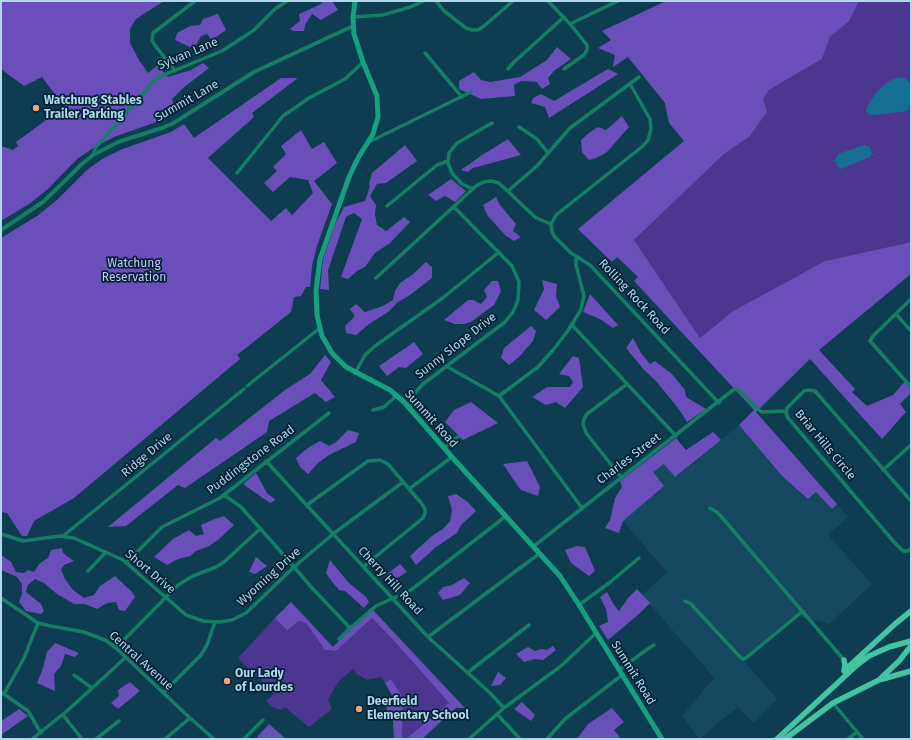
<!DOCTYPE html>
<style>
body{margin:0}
#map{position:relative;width:912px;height:740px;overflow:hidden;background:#0e3c50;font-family:"Fira Sans",sans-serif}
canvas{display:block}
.frame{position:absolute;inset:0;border:2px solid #b2d8ed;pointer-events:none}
</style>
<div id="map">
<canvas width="912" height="740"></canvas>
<div class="frame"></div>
</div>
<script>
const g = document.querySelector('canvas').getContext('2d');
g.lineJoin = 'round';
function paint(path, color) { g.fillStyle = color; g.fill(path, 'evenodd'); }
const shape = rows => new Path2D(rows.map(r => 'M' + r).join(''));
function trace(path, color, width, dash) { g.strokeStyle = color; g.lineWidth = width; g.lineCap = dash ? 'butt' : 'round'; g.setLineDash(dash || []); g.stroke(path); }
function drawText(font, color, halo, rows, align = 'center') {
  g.font = font + ' "Fira Sans",sans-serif'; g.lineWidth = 3.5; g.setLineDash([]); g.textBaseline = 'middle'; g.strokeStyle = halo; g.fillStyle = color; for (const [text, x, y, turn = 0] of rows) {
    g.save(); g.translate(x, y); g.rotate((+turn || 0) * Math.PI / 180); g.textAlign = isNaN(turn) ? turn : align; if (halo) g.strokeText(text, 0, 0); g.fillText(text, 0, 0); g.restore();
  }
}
paint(shape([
 [739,425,782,476,808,499,816,492,832,508,837,504,848,517,828,535,872,584,829,624,797,616,744,661,777,699,753,723,738,707,699,739,682,716,714,678,642,595,667,572,623,521,664,486,653,472,664,463,676,477]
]), '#14495f');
paint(shape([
 [859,1,911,1,911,242,825,261,733,311,700,338,634,240,724,154,749,137,763,99,769,90,822,59,830,37,849,21],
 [275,618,287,629,300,621,306,623,325,650,336,651,372,618,395,642,449,703,406,739,402,739,402,696,391,679,385,683,381,677,367,680,357,674,353,669,338,682,328,700,332,709,309,727,285,707,281,710,272,707,266,701,274,694,238,658]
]), '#4d368f');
paint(shape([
 [1,1,164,1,136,19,130,29,130,43,139,60,148,73,158,65,168,77,191,70,203,63,209,68,183,88,172,99,176,112,165,119,114,137,95,147,77,159,48,189,29,204,1,221,1,146,13,150,18,146,16,142,64,107,42,77,24,86,1,69],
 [324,1,332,1,338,10,321,20,312,14,305,25,304,31,293,31,290,29,300,21,299,14,319,5],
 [666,1,859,1,849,21,830,37,822,59,769,90,763,99,767,112,749,137,724,154,634,240,700,338,733,311,825,261,911,242,911,274,819,350,855,389,852,392,867,406,893,395,906,380,911,386,911,393,900,404,906,412,882,439,810,359,756,412,837,504,832,509,816,492,808,499,782,476,739,425,754,410,634,281,638,277,617,257,612,262,578,229,684,141,669,123,665,103,628,57,613,67,615,55,598,48,611,40,602,31],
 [218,14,226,30,216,37,211,39,207,34,201,36,197,44,190,47,175,40,177,33,190,26,200,25,203,19],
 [557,47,571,59,555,70,548,78,550,84,542,89,537,82,521,81,514,85,515,96,481,99,459,89,459,81,474,72,481,80,490,82,520,77,547,60],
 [608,69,618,74,549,118,545,107,531,103,533,98,541,94,554,101],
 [281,78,298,78,252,113,254,117,208,158,271,221,286,208,292,215,313,193,308,180,290,177,273,192,264,183,277,171,273,167,286,154,281,146,301,130,312,149,324,142,337,163,314,181,332,204,317,246,312,266,310,287,306,287,301,296,294,297,291,312,237,355,240,359,74,498,34,521,27,536,22,536,7,513,1,512,1,238,37,216,57,200,87,170,102,159,120,150,171,132,184,124,194,138],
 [622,116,629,127,606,153,596,158,589,160,582,152,581,140,590,132,598,127,606,130],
 [508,139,521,155,473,168,468,172,461,170,482,155],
 [405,145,417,161,386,183,377,184,370,196,376,205,375,215,377,225,386,231,404,217,410,222,390,243,375,253,365,267,357,271,348,279,341,277,362,219,354,213,346,217,328,270,329,290,320,289,323,259,336,222,344,207,365,201,370,186,369,184,372,173],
 [451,179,466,191,455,202,445,196,436,201,428,195],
 [496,197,500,205,516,224,513,231,521,237,514,241,505,235,487,215,483,205],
 [426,262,432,267,432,278,410,295,398,302,388,312,369,324,356,335,346,333,345,326,355,316,350,309,356,304,365,312,383,306,393,300,395,291,400,283,412,275],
 [542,280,557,284,556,296,560,307,546,320,534,310,544,289],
 [492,281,498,281,501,291,494,305,471,322,464,324,455,324,444,320,468,300,473,300,481,304,487,297,484,290],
 [590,294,618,325,613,328,600,319,583,312],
 [531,326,536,331,533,341,519,357,509,365,501,358,504,348],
 [633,338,641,353,650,364,655,361,672,374,685,390,686,397,706,409,687,422,678,408,656,381,644,370,626,348],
 [414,342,423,354,406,368,399,367,387,376,379,366],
 [325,355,331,362,321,380,335,397,326,402,315,393,269,421,267,432,185,488,178,485,126,526,108,527,216,438,220,441,285,390,310,374],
 [573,356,579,358,583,387,565,408,556,402,546,405,532,397,547,387,570,387,573,382,569,376,559,374],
 [471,402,498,423,463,440,445,422,454,410],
 [348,430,359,433,356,442,329,455,318,463,308,474,300,467,296,458,305,450,320,441,329,446,336,442],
 [713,432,721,440,675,477,664,464,653,472,664,486,623,521,619,533,605,528,610,520,615,498,622,487,620,481,676,438,686,450],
 [527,461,540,487,538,496,521,490,515,482,503,464],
 [256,473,267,493,276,500,270,503,243,484],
 [456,494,468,502,476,511,461,525,457,533,436,547,416,565,410,556,433,535,443,529,450,521,452,510,448,496],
 [224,516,234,525,218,540,209,546,196,551,190,556,178,559,167,565,154,557,173,539,189,530,196,536,204,534,201,525,212,520],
 [577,546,585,547,595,571,589,576,571,563,565,550],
 [62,548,63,553,74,561,64,565,61,570,65,579,73,590,84,598,94,595,100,586,115,576,132,592,135,597,125,611,119,610,116,602,107,603,97,609,85,604,74,604,57,594,44,583,35,579,28,585,26,592,41,604,44,611,41,614,26,611,19,602,22,594,22,584,17,577,1,570,1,555,11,562,16,572,24,573,28,570,34,572,40,563,48,558,51,550],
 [256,557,267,566,255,574,249,572],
 [330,560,348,582,366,597,369,602,364,608,345,591,339,590,330,579,326,573],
 [400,564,407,572,392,581,386,575],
 [464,578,470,583,460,595,443,600,438,593,443,587,452,585],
 [637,589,650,603,639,614,608,640,599,626,608,622,606,609,600,597,607,592,614,605,619,611,628,598],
 [291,602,333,647,371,608,465,708,456,708,422,739,406,739,449,703,395,642,372,618,336,651,325,650,306,623,299,621,287,630,275,618],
 [55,643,79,653,75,657,65,654,61,666,54,674,55,691,37,683,42,671,47,652],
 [553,646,556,650,543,660,535,659,524,662,516,654,528,647,535,651,541,649,547,650],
 [498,672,506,678,500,685,491,686],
 [391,679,402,696,402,739,394,739,393,719,389,721,386,705,394,699,385,683],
 [130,682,140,691,118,709,111,703,119,696,118,690],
 [522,702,535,715,531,721,514,709],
 [612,708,624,722,614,730,621,739,577,739,588,724],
 [19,709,28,716,1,735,1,718,3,720],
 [269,724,286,739,259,739,257,737]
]), '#6a4fba');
paint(shape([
 [896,78,905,78,911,84,911,103,907,111,876,115,870,115,866,111,867,107,877,91,889,81],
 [864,145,870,147,872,154,875,156,882,158,879,158,871,154,870,157,841,169,838,167,835,161,830,161,828,158,831,161,835,160,838,154]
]), '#156f93');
trace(shape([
 [436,1,444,11,466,28,472,30,478,30,484,26,513,1],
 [548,1,570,24,587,45,587,50,584,55,564,69],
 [353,17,383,15,410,7,424,1],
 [570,24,618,1],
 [425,53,462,97],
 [508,69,514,62,564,17],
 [175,71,154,44,152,40,153,33,195,1],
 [630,84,650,119,651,129,648,140,643,146,556,215,551,224,552,232,555,237,571,253,590,265,719,403],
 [519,127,537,139,548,153],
 [369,142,471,92],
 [93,155,96,147,156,79,166,74,222,51,254,30,275,9,287,1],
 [237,173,283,116,309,98,345,79,363,62],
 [473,189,462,184,452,173,448,163,449,153,457,143,492,123],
 [508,191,537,166,570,128,639,77],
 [387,206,437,165,448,161],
 [376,278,476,186,483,182,491,181,499,183,536,218,551,224],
 [911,299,873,336,870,341,911,387],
 [896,314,911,331],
 [572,325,676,436],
 [446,366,499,396,582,508],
 [355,373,365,355,375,346,444,297,499,252],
 [247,386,320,328],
 [499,396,538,367,553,350,567,332,579,313,581,309,584,296,576,265,576,256],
 [410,408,414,394,423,384,505,322,513,312,518,300,519,282,512,266,454,207],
 [373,410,384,407,397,395],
 [444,448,458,437],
 [266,461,428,637,489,692,504,708],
 [883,470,911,445],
 [621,477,586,433,583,424,584,419,587,414,627,384],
 [409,489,452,457],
 [224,495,241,507,274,544,313,589,350,628],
 [911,501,815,391,809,390,804,391,787,408,786,413,788,418,894,542,903,551,908,551,911,548],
 [307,505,368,461,380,460,388,464,422,504,425,509,425,513,423,518,363,567],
 [710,508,717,512,725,521,844,660],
 [1,534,23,541,60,536,74,538,123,560,186,615,203,621,220,622,232,620,246,613,294,567,333,534,403,482],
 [63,536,244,389],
 [534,546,733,390,737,389,741,392,757,409,762,412,786,411],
 [126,563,162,527,220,498,329,413],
 [88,571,106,552],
 [1,598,38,623,51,626,84,632,105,640,116,648,190,718,214,739],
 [685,601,691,604,740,657,743,659,746,658,803,611],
 [579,605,609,583,639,558],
 [428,637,540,553],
 [339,639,350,628,376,606,411,590,506,516],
 [116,648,178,585,193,576,216,567,224,562,260,529],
 [619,670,649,648,654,645],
 [467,673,529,625],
 [74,675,92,688],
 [1,692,28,711,41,733],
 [163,693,201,655,207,645,215,622],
 [4,694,24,658,38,623],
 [833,703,863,739],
 [63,715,82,739],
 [498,715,520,739],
 [32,739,67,711,125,658],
 [96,739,119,721],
 [165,739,190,718],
 [244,739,263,720],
 [469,739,504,708,561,666,596,633],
 [547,739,565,719,622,675],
 [848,739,857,732]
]), '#147f65', 3.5);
trace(shape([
 [1,230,43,202,82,164,93,155,118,142,162,128,172,124,254,72,353,26]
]), '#147f65', 4);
trace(shape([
 [355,1,353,17,354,34,363,62,377,96,378,117,373,134,358,158,349,177,320,259,316,291,317,315,322,336,332,353,346,367,390,390,404,402,452,457,560,576,579,605,662,739]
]), '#15a180', 5);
trace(shape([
 [844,660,845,665,844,671],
 [846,669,895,624,911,611],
 [880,679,899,661,911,646],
 [777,739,857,665,869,656,889,647,911,641],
 [785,739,833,703,879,680,911,671]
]), '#44c4a0', 5.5);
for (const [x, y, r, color] of [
 [36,108,4,"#efa376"],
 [227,681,4,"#efa376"],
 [359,709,4,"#efa376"]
]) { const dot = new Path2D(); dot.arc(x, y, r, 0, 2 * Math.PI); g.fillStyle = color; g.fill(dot); trace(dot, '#002232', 1.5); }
drawText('12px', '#b2d8ed', '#002232', [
 ["Sylvan Lane",188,54,-23],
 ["Summit Lane",187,101,-30],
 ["Rolling Rock Road",634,297,47],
 ["Sunny Slope Drive",456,346,-38],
 ["Summit Road",431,419,48],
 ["Briar Hills Circle",825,445,50],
 ["Ridge Drive",147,455,-40],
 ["Charles Street",629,459,-37],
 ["Puddingstone Road",251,460,-37],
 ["Short Drive",150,572,40],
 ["Wyoming Drive",269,577,-42],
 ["Cherry Hill Road",390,581,47],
 ["Central Avenue",141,661,42],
 ["Summit Road",633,673,58]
]);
drawText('bold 12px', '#b2d8ed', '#002232', [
 ["Watchung Stables",44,101],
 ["Trailer Parking",44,115],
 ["Our Lady",235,674],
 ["of Lourdes",235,688],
 ["Deerfield",367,702],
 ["Elementary School",367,716]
], 'left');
drawText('12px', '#cdc6fd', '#002232', [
 ["Watchung",134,264],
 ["Reservation",134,278]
]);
</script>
